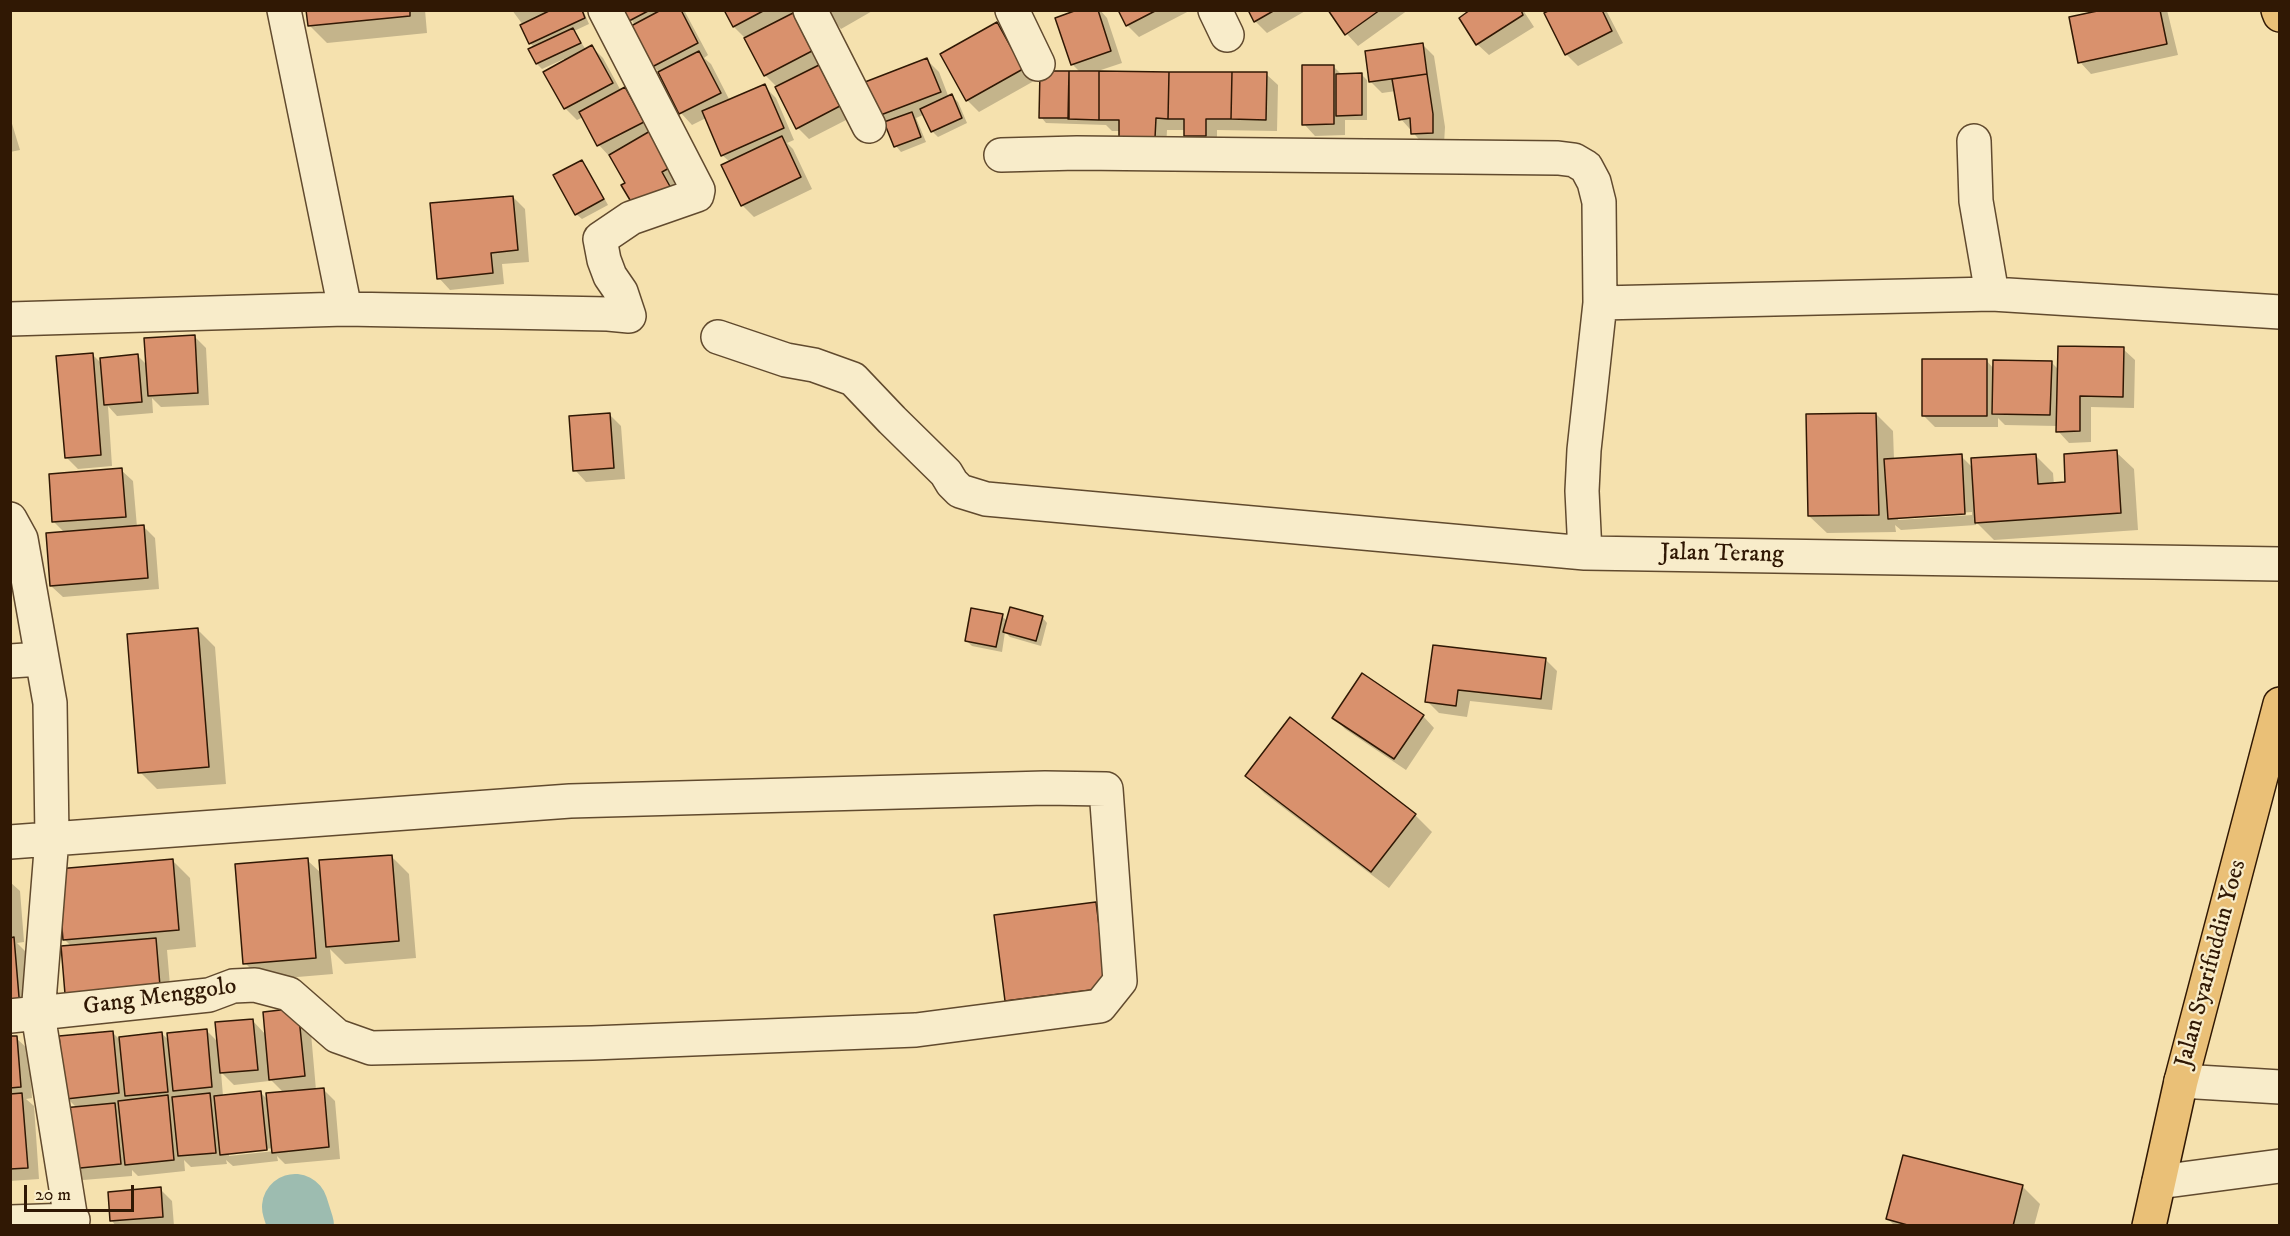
<!DOCTYPE html>
<style>
body{margin:0}
#map{position:relative;width:2290px;height:1236px;overflow:hidden;background:#f5e1ae;font-family:"IM FELL DW Pica",serif}
canvas{display:block}
.frame{position:absolute;inset:0;border:12px solid #301804;pointer-events:none}
.scale{position:absolute;left:24px;top:1185px;width:110px;height:27px;box-sizing:border-box;border:3px solid #301804;border-top:0;padding-left:8px;font-size:18px;line-height:21px;white-space:nowrap;color:#301804;-webkit-text-stroke:4px #f8ecca;paint-order:stroke}
</style>
<div id="map">
<canvas width="2290" height="1236"></canvas>
<div class="frame"></div>
<div class="scale">20 m</div>
</div>
<script>
const g = document.querySelector('canvas').getContext('2d');
g.lineJoin = 'round';
function paint(path, color) { g.fillStyle = color; g.fill(path, 'evenodd'); }
const shape = rows => new Path2D(rows.map(r => 'M' + r).join(''));
function trace(path, color, width, dash) { g.strokeStyle = color; g.lineWidth = width; g.lineCap = dash ? 'butt' : 'round'; g.setLineDash(dash || []); g.stroke(path); }
function drawText(font, color, halo, rows, align = 'center') {
  g.font = font + ' "IM FELL DW Pica",serif'; g.lineWidth = 4.5; g.setLineDash([]); g.textBaseline = 'middle'; g.strokeStyle = halo; g.fillStyle = color; for (const [text, x, y, turn = 0] of rows) {
    g.save(); g.translate(x, y); g.rotate((+turn || 0) * Math.PI / 180); g.textAlign = isNaN(turn) ? turn : align; if (halo) g.strokeText(text, 0, 0); g.fillText(text, 0, 0); g.restore();
  }
}
paint(shape([
 [308,10,425,10,427,33,327,43,309,25],
 [512,10,583,10,589,24,574,31,586,50,592,47,603,58,621,91,625,89,637,101,689,175,673,185,682,202,627,184,610,157,599,145,583,117,577,120,566,109,545,72,566,61,564,59,542,69,537,64,530,50,535,48,530,43,523,25],
 [625,10,684,10,708,55,704,58,711,64,730,101,764,86,776,98,794,140,787,143,793,149,812,189,754,217,742,205,730,162,722,155,706,118,692,125,681,113,659,72,653,66,633,26,635,25],
 [726,10,799,10,792,14,804,26,823,63,817,66,830,78,850,118,809,139,798,128,777,87,765,75,746,39,734,27],
 [825,10,874,10,841,29],
 [1072,10,1100,10,1107,18,1122,63,1095,72,1266,74,1278,85,1277,131,1217,130,1217,147,1197,147,1185,135,1185,130,1167,130,1166,149,1121,131,1112,131,1106,125,1046,123,1041,117,1081,73,1072,64,1074,13],
 [1120,10,1191,10,1139,37,1127,25],
 [1249,10,1307,10,1267,33,1255,21],
 [1329,10,1408,10,1358,46,1347,34],
 [1463,10,1523,10,1534,27,1489,55,1477,44,1467,14],
 [1549,10,1606,10,1623,43,1578,66,1566,54],
 [2109,10,2167,10,2178,55,2091,74,2080,62],
 [997,24,1009,36,1034,81,979,112,967,100],
 [1422,44,1434,56,1445,127,1444,144,1424,145,1401,119,1396,91,1382,93,1370,81],
 [927,60,939,72,949,98,952,96,958,102,967,123,938,137,932,131,925,114,916,118,926,142,901,152,896,146,886,122,880,115],
 [1333,66,1342,75,1362,75,1367,80,1367,120,1345,120,1345,135,1315,136,1304,124],
 [10,117,20,150,10,152],
 [582,162,587,167,608,205,582,219,576,214],
 [513,197,525,209,529,262,502,264,504,284,450,290,439,278],
 [194,336,206,348,209,405,161,407,152,398,153,413,117,416,108,406,112,466,78,469,66,457,93,355,102,364,138,356,148,366],
 [2123,349,2135,360,2134,408,2091,407,2091,442,2069,443,2058,431,2058,426,2005,425,1998,418,1998,427,1935,427,1923,415,1986,360,1994,369,2051,362,2059,370],
 [1876,414,1893,431,1894,460,1961,456,1973,468,2036,456,2053,473,2054,485,2067,484,2116,452,2134,469,2138,530,1994,540,1976,522,1976,525,1901,530,1895,525,1896,532,1827,533,1809,516],
 [1972,512,1972,515,1898,520,1898,517],
 [610,415,621,426,625,479,586,482,575,470],
 [121,470,133,481,137,527,143,526,155,538,159,589,63,597,51,586,65,533,54,522],
 [1002,616,1008,622,1042,617,1047,623,1041,646,1010,637,1005,632,1002,652,972,646,966,640],
 [198,630,215,647,226,784,157,789,140,772],
 [1434,647,1545,659,1557,671,1552,710,1470,701,1467,717,1439,713,1427,701],
 [1423,716,1434,728,1406,770,1345,729,1334,717],
 [1247,776,1415,815,1432,832,1389,888,1264,793],
 [391,856,409,874,416,958,345,964,330,949,333,974,262,980,245,963,307,860,322,874],
 [173,861,190,878,196,947,167,950,172,1009,72,947,64,939],
 [10,882,20,891,24,942,17,943,25,951,31,1020,10,1022],
 [1096,904,1113,921,1124,1005,1024,1018,1006,1000],
 [252,1020,266,1035,310,1022,316,1090,323,1089,335,1101,340,1159,285,1164,277,1156,278,1161,233,1166,226,1160,227,1164,191,1167,184,1160,185,1171,138,1176,132,1170,132,1176,83,1180,72,1169,77,1108,67,1098,112,1032,121,1041,161,1033,170,1041,206,1030,219,1043],
 [221,1072,234,1085,269,1081,268,1077,284,1093,268,1100,260,1092,223,1096],
 [274,1148,275,1151,229,1156,229,1153],
 [10,1038,16,1038,28,1049,32,1098,26,1099,34,1106,39,1179,10,1181],
 [1904,1156,2023,1187,2040,1204,2034,1226,1895,1226,1888,1219],
 [160,1189,172,1201,174,1226,116,1226,112,1221]
]), '#0003');
trace(shape([
 [295,1207,301,1226]
]), '#9dbcb0', 66);
const building = shape([
 [306,10,410,10,410,16,308,26,306,10],
 [551,10,582,10,585,18,529,44,520,25,551,10],
 [624,10,650,10,629,21,624,10],
 [661,10,681,10,698,43,652,67,631,26,661,10],
 [724,10,765,10,733,27,724,10],
 [1077,10,1098,10,1111,51,1071,65,1055,18,1077,10],
 [1118,10,1157,10,1126,26,1118,10],
 [1248,10,1275,10,1254,22,1248,10],
 [1328,10,1380,10,1345,35,1328,10],
 [1470,10,1521,10,1523,15,1476,45,1459,18,1470,10],
 [1550,10,1602,10,1612,31,1565,55,1544,13,1550,10],
 [2102,10,2160,10,2167,44,2078,63,2069,17,2102,10],
 [793,13,812,51,764,76,744,38,793,13],
 [997,22,1023,69,966,101,940,54,997,22],
 [573,28,581,43,536,64,528,49,573,28],
 [1423,43,1427,74,1369,82,1365,51,1423,43],
 [592,45,613,83,564,109,543,72,592,45],
 [699,51,721,93,679,114,658,72,699,51],
 [927,58,941,92,878,116,865,82,927,58],
 [819,65,840,106,796,129,775,87,819,65],
 [1302,65,1334,65,1334,124,1302,125,1302,65],
 [1040,71,1069,71,1069,118,1039,118,1040,71],
 [1069,71,1099,71,1099,120,1068,119,1069,71],
 [1099,71,1169,72,1168,119,1156,118,1155,138,1119,137,1119,120,1099,120,1099,71],
 [1169,72,1232,72,1231,119,1206,119,1206,136,1184,136,1184,119,1168,119,1169,72],
 [1232,72,1267,72,1266,120,1231,119,1232,72],
 [1362,73,1362,115,1336,116,1336,74,1362,73],
 [1427,74,1433,114,1433,133,1411,134,1410,118,1399,120,1392,79,1427,74],
 [765,84,784,128,721,156,702,111,765,84],
 [625,87,644,122,597,146,579,112,625,87],
 [952,94,962,118,931,132,920,109,952,94],
 [912,112,921,137,894,147,884,122,912,112],
 [657,127,678,163,662,172,672,190,636,210,621,185,625,183,609,155,657,127],
 [782,136,801,177,741,206,721,165,782,136],
 [582,160,604,199,575,215,553,175,582,160],
 [513,196,518,250,491,253,493,273,437,279,430,203,513,196],
 [195,335,198,393,148,396,144,338,195,335],
 [2058,346,2124,347,2123,397,2080,396,2080,431,2056,432,2058,346],
 [93,353,101,455,65,458,56,356,93,353],
 [138,354,142,402,104,405,100,358,138,354],
 [1922,359,1987,359,1987,416,1922,416,1922,359],
 [1993,360,2052,361,2050,415,1992,414,1993,360],
 [610,413,614,468,573,471,569,416,610,413],
 [1876,413,1879,515,1808,516,1806,414,1876,413],
 [2117,450,2121,513,1975,523,1971,458,2036,454,2038,484,2065,482,2064,454,2117,450],
 [1962,454,1965,514,1888,519,1884,459,1962,454],
 [122,468,126,517,52,522,49,474,122,468],
 [144,525,148,578,50,586,46,533,144,525],
 [1010,607,1043,616,1036,641,1003,632,1010,607],
 [971,608,1003,614,996,647,965,641,971,608],
 [198,628,209,767,138,773,127,634,198,628],
 [1433,645,1546,658,1541,699,1458,690,1456,706,1425,702,1433,645],
 [1362,673,1424,715,1394,759,1332,718,1362,673],
 [1290,717,1416,814,1371,872,1245,776,1290,717],
 [392,855,399,941,326,947,319,860,392,855],
 [308,858,316,958,243,964,235,864,308,858],
 [173,859,179,930,63,940,57,869,173,859],
 [1096,902,1107,988,1005,1001,994,915,1096,902],
 [14,937,20,1009,10,1010,10,938,14,937],
 [156,938,161,998,66,1006,61,946,156,938],
 [298,1008,305,1076,269,1080,263,1012,298,1008],
 [253,1019,258,1070,220,1073,215,1022,253,1019],
 [207,1029,212,1087,173,1091,167,1033,207,1029],
 [113,1031,119,1093,66,1099,59,1036,113,1031],
 [162,1032,168,1092,125,1096,119,1037,162,1032],
 [10,1036,17,1036,21,1087,10,1088,10,1036],
 [324,1088,329,1147,272,1153,266,1093,324,1088],
 [261,1091,267,1150,220,1155,214,1096,261,1091],
 [22,1093,28,1168,10,1169,10,1094,22,1093],
 [210,1093,216,1153,178,1156,172,1097,210,1093],
 [168,1095,174,1160,125,1165,118,1101,168,1095],
 [115,1103,121,1164,70,1169,63,1108,115,1103],
 [1903,1155,2023,1185,2013,1226,1911,1226,1886,1219,1903,1155],
 [161,1187,163,1217,110,1221,108,1192,161,1187]
]);
paint(building, '#d9916d');
trace(building, '#301804', 1.5);
const minor = shape([
 [284,10,345,309],
 [810,10,869,126],
 [1012,10,1038,64],
 [1215,10,1227,35],
 [1974,141,1976,201,1992,294],
 [1001,155,1077,153,1558,158,1574,160,1586,167,1594,182,1599,202,1600,303,1584,450,1582,491,1585,553],
 [1600,303,1992,294,2280,312],
 [10,319,345,309,608,314,629,316,621,292,610,276,604,260,600,239,631,218,697,195,698,190,605,10],
 [718,337,786,360,814,365,853,379,892,420,946,473,952,483,960,491,986,499,1585,553,2280,564],
 [10,519,21,539,50,703,52,838,38,1014,72,1226],
 [10,661,42,659],
 [10,842,570,801,1045,788,1106,789,1120,981,1100,1006,916,1030,592,1043,371,1048,337,1036,289,994,255,985,233,986,209,995,10,1016],
 [2181,1081,2280,1087],
 [2159,1182,2280,1166],
 [10,1222,73,1220]
]);
const trunk = shape([
 [2278,10,2280,15],
 [2149,1226,2181,1081,2280,704]
]);
trace(minor, '#614a2e', 36);
trace(trunk, '#301804', 36);
trace(minor, '#f8ecca', 33);
trace(trunk, '#eac077', 33);
drawText('24px', '#301804', '#f8ecca', [
 ["Jalan Terang",1722,555,1],
 ["Jalan Syarifuddin Yoes",2212,964,-75],
 ["Gang Menggolo",160,998,-8]
]);
</script>
